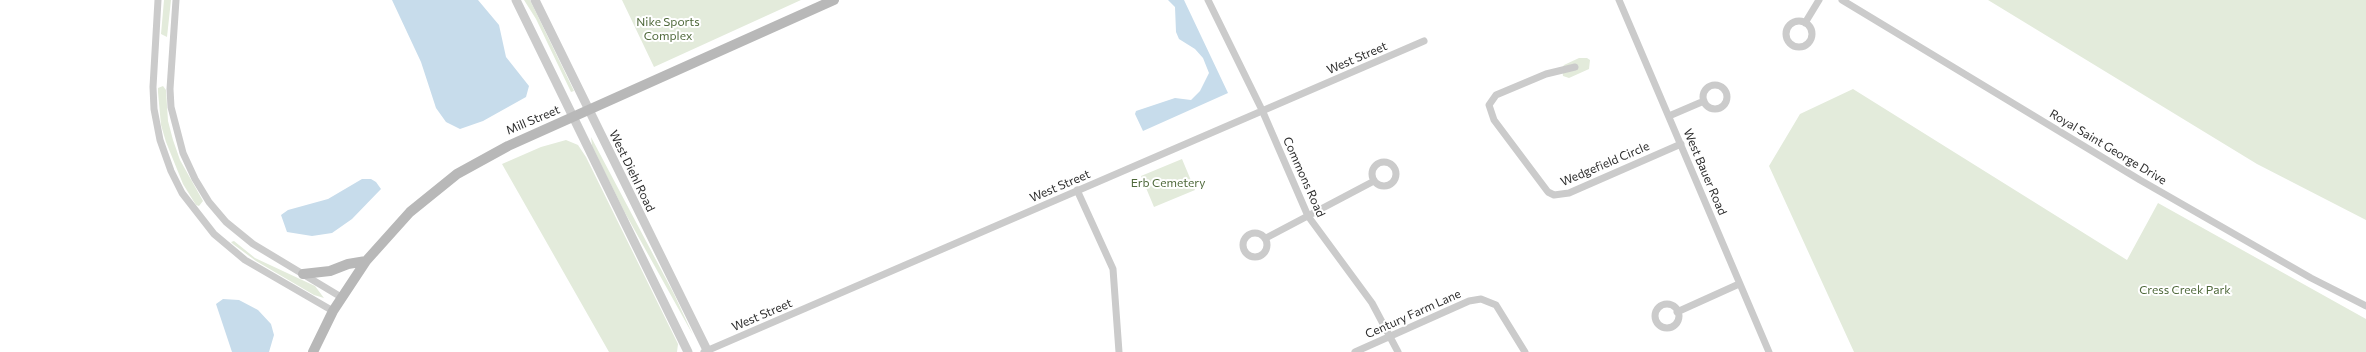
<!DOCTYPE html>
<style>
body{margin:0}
canvas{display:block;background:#fff}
</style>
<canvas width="2366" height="352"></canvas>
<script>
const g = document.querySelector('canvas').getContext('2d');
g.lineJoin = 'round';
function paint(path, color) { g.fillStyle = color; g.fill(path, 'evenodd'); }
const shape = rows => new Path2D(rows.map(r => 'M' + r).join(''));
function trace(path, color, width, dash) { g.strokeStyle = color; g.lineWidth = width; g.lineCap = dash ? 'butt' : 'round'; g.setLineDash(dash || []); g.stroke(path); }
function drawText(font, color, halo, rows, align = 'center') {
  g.font = font + ' Commissioner,sans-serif'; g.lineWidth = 4; g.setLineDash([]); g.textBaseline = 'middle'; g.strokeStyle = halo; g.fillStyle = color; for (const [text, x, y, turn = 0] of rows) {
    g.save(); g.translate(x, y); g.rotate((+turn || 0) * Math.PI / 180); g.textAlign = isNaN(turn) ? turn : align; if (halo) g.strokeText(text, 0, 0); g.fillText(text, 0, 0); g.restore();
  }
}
paint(shape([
 [164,0,171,0,167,37,161,34],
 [524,0,530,0,574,91,571,92,536,19],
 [622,0,801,0,654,67],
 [1988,0,2366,0,2366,220,2257,164],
 [1579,58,1587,58,1590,60,1589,69,1569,78,1563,76,1562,68,1564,65],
 [163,86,166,90,168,121,173,140,180,160,203,201,199,206,196,205,183,184,166,142,161,125,158,92,158,88],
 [1853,89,2127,260,2158,203,2366,319,2366,352,1854,352,1769,166,1800,114],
 [591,137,674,294,693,335,624,211,592,146],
 [566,140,578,145,586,157,678,344,677,352,609,352,502,164,541,147],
 [1182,159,1195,190,1154,207,1141,176],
 [234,241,255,258,315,286,324,298,314,295,256,261,233,244,231,242]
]), '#e3ebdb');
paint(shape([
 [392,0,478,0,499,25,506,57,529,86,526,97,483,121,460,129,446,122,436,108,421,62],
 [1168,0,1184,0,1228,93,1143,131,1135,114,1136,111,1175,98,1191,100,1200,91,1209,73,1203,58,1195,49,1179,39,1176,32,1175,7],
 [362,179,371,179,376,182,381,189,352,219,332,233,312,236,287,232,281,215,288,210,328,199],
 [223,299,239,300,258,310,271,324,274,335,269,352,232,352,216,304]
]), '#c7dceb');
trace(shape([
 [158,0,153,87,154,109,160,140,171,171,182,193,214,234,245,260,333,311],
 [176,0,170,89,171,107,183,153,195,179,209,202,226,222,253,244,341,297],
 [1208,0,1262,110,1308,216,1372,303,1398,352],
 [1619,0,1769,352],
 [1842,0,2140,180,2311,278,2366,306],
 '1786 34a13 13 0 1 1 26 0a13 13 0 1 1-26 0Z',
 [1805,23,1819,0],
 [1575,67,1546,74,1496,95,1489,105,1494,120,1548,192,1554,195,1569,193,1681,144],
 '1703 97a12 12 0 1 1 24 0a12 12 0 1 1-24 0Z',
 [1669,116,1704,101],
 '1372 174a12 12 0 1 1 24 0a12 12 0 1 1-24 0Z',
 [1077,190,1113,269,1119,352],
 '1243 245a12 12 0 1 1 24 0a12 12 0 1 1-24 0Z',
 [1266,238,1374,181],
 '1655 316a12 12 0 1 1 24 0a12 12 0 1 1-24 0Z',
 [1677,312,1739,284],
 [704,352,1424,41],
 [1355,352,1469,301,1481,299,1496,305,1525,352]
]), '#cbcbcb', 7);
trace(shape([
 [516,0,688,352],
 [535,0,708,352]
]), '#cbcbcb', 9);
trace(shape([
 [303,274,330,271,348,264,366,261],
 [313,352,333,311,366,261,410,212,457,174,508,146,834,0]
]), '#b8b8b8', 10);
drawText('12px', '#4f693b', '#fff', [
 ["Nike Sports",668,22],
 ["Complex",668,36],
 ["Erb Cemetery",1168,183],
 ["Cress Creek Park",2185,290]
]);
drawText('12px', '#2e2e2e', '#fff', [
 ["West Street",1357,58,-23],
 ["Mill Street",533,120,-23],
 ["Royal Saint George Drive",2108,147,31],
 ["Wedgefield Circle",1605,164,-23],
 ["West Diehl Road",632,171,64],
 ["West Bauer Road",1705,172,67],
 ["Commons Road",1304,177,66],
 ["West Street",1060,186,-23],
 ["Century Farm Lane",1413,314,-24],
 ["West Street",762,315,-23]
]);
</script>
